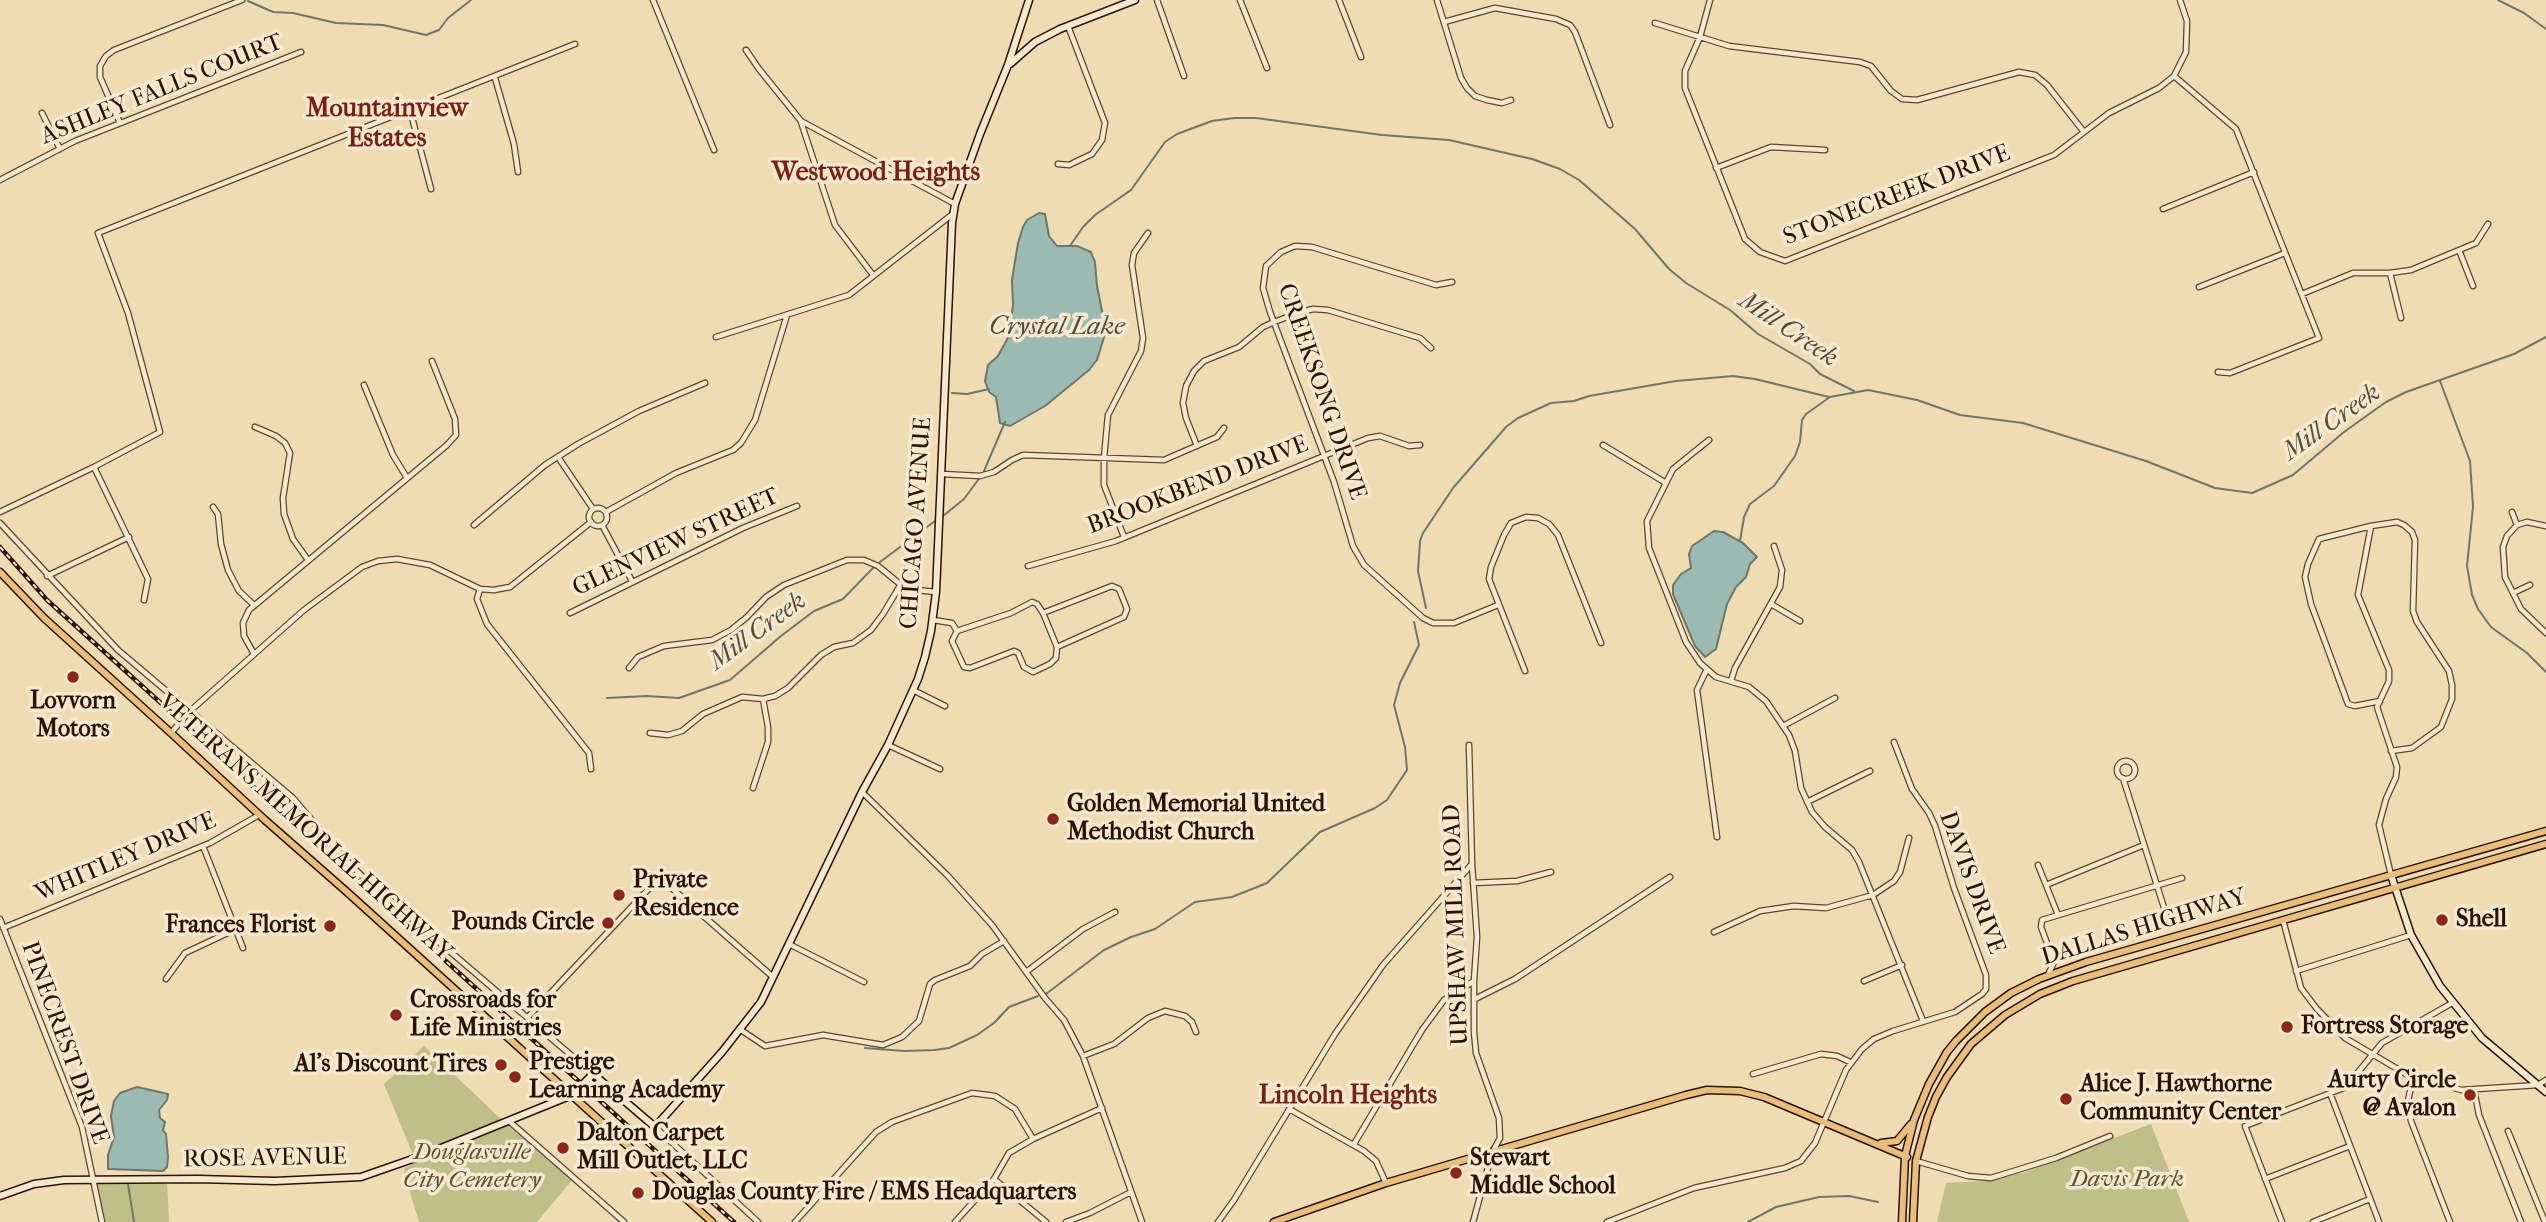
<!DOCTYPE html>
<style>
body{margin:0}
canvas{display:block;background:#efdcb3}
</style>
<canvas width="2546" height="1222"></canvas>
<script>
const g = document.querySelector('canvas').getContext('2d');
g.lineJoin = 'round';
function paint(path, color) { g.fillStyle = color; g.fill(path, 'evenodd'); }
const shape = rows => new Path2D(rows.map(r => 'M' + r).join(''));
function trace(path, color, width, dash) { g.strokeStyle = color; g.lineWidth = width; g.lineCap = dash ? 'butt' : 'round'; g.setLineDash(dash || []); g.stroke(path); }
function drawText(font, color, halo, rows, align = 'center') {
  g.font = font + ' "IM FELL French Canon",serif'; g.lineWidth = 7; g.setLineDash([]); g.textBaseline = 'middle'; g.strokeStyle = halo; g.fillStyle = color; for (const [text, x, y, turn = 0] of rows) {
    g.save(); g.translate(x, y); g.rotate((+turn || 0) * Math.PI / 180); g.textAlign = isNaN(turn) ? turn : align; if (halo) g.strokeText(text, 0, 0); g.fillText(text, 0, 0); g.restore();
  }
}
paint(shape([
 [424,1046,502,1120,572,1180,537,1222,419,1222,404,1173,405,1168,416,1162,384,1084],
 [2151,1124,2189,1222,1937,1222,1946,1183,1983,1181,2026,1172],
 [93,1179,167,1179,169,1222,102,1222]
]), '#bebf89');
const water = shape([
 [1039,213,1045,214,1049,236,1057,246,1077,246,1091,252,1095,262,1097,286,1106,331,1097,360,1089,370,1045,406,1010,426,1000,423,996,397,989,392,985,381,988,365,998,356,1009,336,1013,305,1012,280,1018,243,1023,227,1027,220,1039,213],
 [1714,531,1723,532,1743,543,1757,557,1750,564,1746,577,1736,587,1727,604,1716,649,1705,657,1695,646,1673,594,1673,585,1681,574,1691,568,1689,554,1692,546,1714,531],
 [137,1087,168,1094,167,1100,159,1110,160,1118,165,1122,163,1130,166,1134,168,1157,167,1167,163,1171,108,1169,108,1155,114,1137,111,1116,114,1101,120,1093,137,1087]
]);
paint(water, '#9abab2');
trace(water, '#6e776b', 2);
trace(shape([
 [2498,0,2524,13,2546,29],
 [248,1,273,12,293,13,336,23,383,25,426,35,439,30,448,18,471,0],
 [1070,246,1083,227,1095,215,1131,190,1165,142,1177,134,1212,121,1234,118,1256,118,1382,135,1449,140,1532,159,1560,169,1579,180,1635,229,1669,269,1686,283,1730,310,1758,334,1810,364,1820,374,1854,391],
 [2440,381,2470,461,2473,507,2467,566,2472,595,2478,609,2491,627,2527,653,2546,672],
 [952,393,967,394,989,389],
 [984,471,1005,422],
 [943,516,964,499,981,476],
 [1740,541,1744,517,1750,504,1774,486,1795,456,1800,442,1802,420,1806,414,1830,397,1868,390,1917,400,1960,415,2023,423,2146,461,2215,488,2252,493,2293,475,2344,432,2386,402,2406,392,2514,354,2546,337],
 [880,562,935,521],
 [1426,608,1418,571,1420,541,1423,533,1453,488,1506,427,1518,418,1551,403,1574,401,1589,396,1676,381,1733,376,1755,379,1829,397],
 [607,698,647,696,679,698,730,680,781,636,814,611,843,599,874,567],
 [1046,994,1104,950,1131,937,1155,929,1195,902,1232,897,1267,883,1320,832,1375,808,1387,800,1407,770,1405,747,1394,705,1400,683,1419,645,1414,622],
 [865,1048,904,1051,935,1050,949,1048,977,1035,994,1023,1009,1007,1038,996],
 [128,1184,134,1222],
 [1748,1222,1776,1207,1819,1197,1849,1196,1878,1202]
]), '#6e776b', 2);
const street = shape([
 [653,0,714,150],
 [1157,0,1184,76],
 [1240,0,1267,68],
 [1339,0,1361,57],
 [1437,0,1461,78,1467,88,1475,96,1487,100,1502,103,1511,100],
 [1710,0,1700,37,1685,71,1685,88,1745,239,1760,252,1785,261,2054,155,2109,113,2159,88,2174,76,2186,52,2187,21,2180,0],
 [1444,22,1495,8,1556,19,1570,25,1575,32,1610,125],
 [1655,23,1729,46,1860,62,1871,66,1891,91,1902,99,1917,100,2019,72,2035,75,2047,85,2084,132],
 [746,50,759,69,801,121,955,204],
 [2174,76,2236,129,2319,338,2230,373,2218,372],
 [495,78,514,144,518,172],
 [410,110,431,189],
 [42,113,60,149],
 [801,122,835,225,873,275],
 [120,123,100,77,100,66,106,56,114,50,242,0],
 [1058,164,1069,165,1092,154,1102,140,1105,123,1068,26],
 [1716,168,1771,147,1825,150],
 [0,180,75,141,301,52],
 [2163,209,2254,172],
 [2459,250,2473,286],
 [2390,273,2401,318],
 [1452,282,1436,285,1312,247,1295,246,1281,252,1266,266,1263,288,1270,312,1334,482,1353,546,1364,565,1423,618,1433,623,1454,623,1498,605],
 [2199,287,2285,253],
 [2302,294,2353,273,2390,273,2411,270,2476,243,2488,224],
 [716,337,849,295,954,213],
 [364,385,393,455,407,478],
 [255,427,276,436,285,443,290,453,283,498,284,514,293,539,308,560],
 [1709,440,1673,469,1647,521,1649,548,1686,642,1700,663,1716,677,1749,687,1766,701,1789,735,1795,751,1801,788,1812,812,1825,827,1852,850,1859,862,1923,1021],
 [1603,445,1666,483],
 [1197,446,1186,418,1183,403,1186,386,1194,371,1204,361,1239,347,1263,327,1274,322,1301,312,1313,309,1328,310,1420,338,1431,348],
 [558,457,593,509],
 [94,467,148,579,144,600],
 [942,474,980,476,994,472,1012,460,1023,455,1164,460,1217,437,1224,428],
 [213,507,218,514,221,544,228,570,239,591,254,605],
 '589 517a9 9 0 1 1 18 0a9 9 0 1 1-18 0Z',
 [0,512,94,467,160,432,128,313,98,233,575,44],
 [606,512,676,473,733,450,741,443,755,420,787,315],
 [2512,512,2517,525],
 [0,523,118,650,293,798,345,859,362,876,593,1074],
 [474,525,545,465,578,444,639,411,705,383],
 [602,525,632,581],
 [2371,526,2358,595,2389,670,2389,681,2377,707,2397,767,2396,777,2386,799,2379,825,2391,875],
 [2546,526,2527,522,2517,525,2507,536,2503,547,2505,577,2521,609,2546,633],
 [1124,537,1104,485,1104,458,1108,415,1141,351,1143,338,1132,265,1134,253,1148,233],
 [1028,566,1116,541,1368,438,1380,436,1409,446,1420,445],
 [47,576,129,537],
 [480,589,477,599,487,624,589,753,591,769],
 [2513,593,2530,585],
 [1771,604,1800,621],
 [570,613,743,528,797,506],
 [1043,613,1112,586,1119,589,1127,609,1124,617,1057,647],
 [933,620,952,623,957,631,952,641,964,667,970,668,1014,651,1018,653,1024,667,1033,672,1050,664,1056,658,1057,647,1043,613,1037,604,1032,602,1011,613,957,631],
 [254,654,244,636,243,623,249,610,447,445,456,435,455,419,432,361],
 [629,668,638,657,664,646,712,640,731,630,747,617,766,597,784,585,847,560,864,560,878,566,906,589,936,592],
 [1707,669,1697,690,1717,837],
 [1525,671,1489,579,1491,567,1504,535,1511,523,1526,517,1538,518,1549,524,1558,535,1601,643],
 [1731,681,1735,668,1780,587,1782,570,1774,546],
 [913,690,945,706],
 [2380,701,2355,706,2348,704,2311,604,2305,577,2308,564,2319,539,2371,526,2397,522,2404,525,2412,532,2415,540,2413,611,2417,622,2449,671,2452,685,2452,699,2441,727,2412,748,2391,751],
 [1783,726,1835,698],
 [171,733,189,712,304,610,362,567,378,561,397,559,430,565,480,589,494,590,510,587,591,522],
 [650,733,668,735,682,731,703,714,742,697,763,699,775,696,788,688,821,655,834,647,853,643,871,630,883,614,901,584],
 [888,745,940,769],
 [1469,745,1472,864,1477,937,1474,981,1474,1032,1476,1053,1499,1118,1500,1138,1492,1153,1473,1222],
 '2117 770a9 9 0 1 1 18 0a9 9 0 1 1-18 0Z',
 [2123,778,2166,914],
 [753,788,768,742,768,727,763,699],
 [862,792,948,876,992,925,1045,998,1064,1020,1083,1056,1142,1222],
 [1807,802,1870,771],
 [203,846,243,948],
 [2038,865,2058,915],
 [1473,883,1517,881,1551,872],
 [2046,885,2144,845],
 [0,919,82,1127,102,1222],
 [2283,920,2301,988,2317,1009,2345,1038,2406,1074,2461,1090,2538,1085,2546,1080],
 [3,928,210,843,259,815],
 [1714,932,1760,911,1794,906,1826,908,1873,895,1894,881,1900,872,1909,838],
 [789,944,864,982],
 [2296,971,2411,935],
 [1026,972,1083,929,1115,912],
 [2048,975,2054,962,2041,927,2042,920,2182,878],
 [166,979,185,953,236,929],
 [1864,981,1902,965],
 [1475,999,1515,979,1670,877],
 [528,1017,657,880,667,884,773,977],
 [741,1030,765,1046,823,1035,883,1045,902,1037,919,1021,930,984,935,980,970,966,982,954,1004,941],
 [1083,1056,1114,1044,1148,1018,1165,1011,1185,1016,1192,1022,1196,1032],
 [1753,1074,1821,1054,1837,1056,1850,1062],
 [2413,1077,2408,1101,2411,1121,2450,1222],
 [2474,1090,2479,1115,2521,1222],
 [2330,1093,2379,1222],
 [1289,1109,1364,1151,1376,1161,1386,1183],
 [509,1121,624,1222],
 [655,1127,758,1222],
 [2508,1131,2545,1222],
 [1354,1144,1422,1030,1444,1000,1474,981],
 [1916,1161,1968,1176,1991,1178,2056,1158,2110,1136],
 [994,1179,1046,1222],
 [2265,1179,2350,1146],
 [795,1222,876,1132,892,1122,972,1093,995,1096,1015,1109,1033,1139],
 [955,1222,994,1179,1009,1153,1033,1139,1102,1108],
 [1066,1222,1090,1213,1131,1192],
 [1218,1222,1234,1200,1335,1034,1383,965,1471,865],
 [1607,1222,1694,1188,1785,1168,1801,1161,1815,1143,1846,1070,1862,1049,1874,1039,1893,1031,1955,1012,1982,994,1986,989,1986,975,1954,888,1935,826,1929,813,1912,789,1894,742],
 [2282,1222,2245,1126,2346,1087,2382,1043,2452,1003],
 [2313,1222,2370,1199]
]);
const secondary = shape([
 [1010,64,1035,42,1060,29,1135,0],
 [2391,875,2411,935,2440,986,2482,1038,2546,1092],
 [0,1196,34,1184,64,1180,198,1179,275,1181,361,1177,424,1155,572,1095,593,1074,655,1127,722,1052,761,1002,862,792,888,745,918,679,925,657,931,631,936,592,952,223,955,204,980,134,1008,65,1029,0]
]);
const primary = shape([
 [0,572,44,618,171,733,265,820,347,892,712,1222],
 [1881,1143,1897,1141,1911,1124],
 [1274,1222,1386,1183,1686,1095,1707,1090,1740,1091,1764,1097,1907,1157],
 [1902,1222,1905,1156,1914,1120,1929,1084,1947,1052,1956,1041,1985,1012,2011,993,2039,979,2086,962,2546,831],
 [1913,1222,1916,1161,1928,1117,1936,1097,1947,1077,1971,1044,2005,1015,2040,994,2073,981,2546,844]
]);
trace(street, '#5e442d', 7);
trace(secondary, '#2d1200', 9);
trace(primary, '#2d1200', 9);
trace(street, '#f5e8ce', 4.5);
trace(secondary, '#f5e8ce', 6);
trace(primary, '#e8be7a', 6);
const rail = shape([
 [0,547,47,600,734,1222]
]);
trace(rail, '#2d1200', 4.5);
trace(rail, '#f5e8ce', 2, [5]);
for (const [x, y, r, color] of [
 [73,677,7,"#8f2418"],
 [1053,819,7,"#8f2418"],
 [619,895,7,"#8f2418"],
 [2442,920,7,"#8f2418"],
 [608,923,7,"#8f2418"],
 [330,926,7,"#8f2418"],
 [396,1015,7,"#8f2418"],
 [2287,1027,7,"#8f2418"],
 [501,1065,7,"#8f2418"],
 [515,1077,7,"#8f2418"],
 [2470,1095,7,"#8f2418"],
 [2066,1099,7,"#8f2418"],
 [563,1148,7,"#8f2418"],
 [1456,1173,7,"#8f2418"],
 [638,1193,7,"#8f2418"]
]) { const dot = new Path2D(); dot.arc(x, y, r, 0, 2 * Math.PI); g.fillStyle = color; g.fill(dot); trace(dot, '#f5e8ce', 2.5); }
drawText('24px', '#2d1200', '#f5e8ce', [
 ["ASHLEY FALLS COURT",162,90,-22],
 ["STONECREEK DRIVE",1897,196,-21],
 ["CREEKSONG DRIVE",1321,392,71],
 ["BROOKBEND DRIVE",1198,486,-21],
 ["CHICAGO AVENUE",917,523,-86],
 ["GLENVIEW STREET",676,543,-25],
 ["VETERANS MEMORIAL HIGHWAY",305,828,42],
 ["WHITLEY DRIVE",126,858,-23],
 ["DAVIS DRIVE",1971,883,70],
 ["UPSHAW MILL ROAD",1457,925,-92],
 ["DALLAS HIGHWAY",2144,928,-17],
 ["PINECREST DRIVE",64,1043,70],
 ["ROSE AVENUE",265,1159,-1]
]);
drawText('bold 24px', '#2d1200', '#f5e8ce', [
 ["Lovvorn",73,702,"center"],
 ["Motors",73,730,"center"],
 ["Golden Memorial United",1067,805],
 ["Methodist Church",1067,833],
 ["Private",633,881],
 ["Residence",633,909],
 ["Shell",2456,920],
 ["Pounds Circle",594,923,"right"],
 ["Frances Florist",316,926,"right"],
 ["Crossroads for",410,1001],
 ["Life Ministries",410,1029],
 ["Fortress Storage",2301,1027],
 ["Prestige",529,1063],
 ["Learning Academy",529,1091],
 ["Al's Discount Tires",487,1065,"right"],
 ["Aurty Circle",2456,1081,"right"],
 ["@ Avalon",2456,1109,"right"],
 ["Alice J. Hawthorne",2080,1085],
 ["Community Center",2080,1113],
 ["Dalton Carpet",577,1134],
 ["Mill Outlet, LLC",577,1162],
 ["Stewart",1470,1159],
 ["Middle School",1470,1187],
 ["Douglas County Fire / EMS Headquarters",652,1193]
], 'left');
drawText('italic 24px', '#604f30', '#f5e8ce', [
 ["Douglasville",472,1153],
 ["City Cemetery",472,1181],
 ["Davis Park",2127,1180]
]);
drawText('bold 26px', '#7a1f14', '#f5e8ce', [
 ["Mountainview",387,110],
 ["Estates",387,140],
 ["Westwood Heights",876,174],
 ["Lincoln Heights",1348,1097]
]);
drawText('italic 26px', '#534d3e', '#f5e8ce', [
 ["Crystal Lake",1057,328],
 ["Mill Creek",1788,330,34],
 ["Mill Creek",2332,423,-35],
 ["Mill Creek",758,632,-36]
]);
</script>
